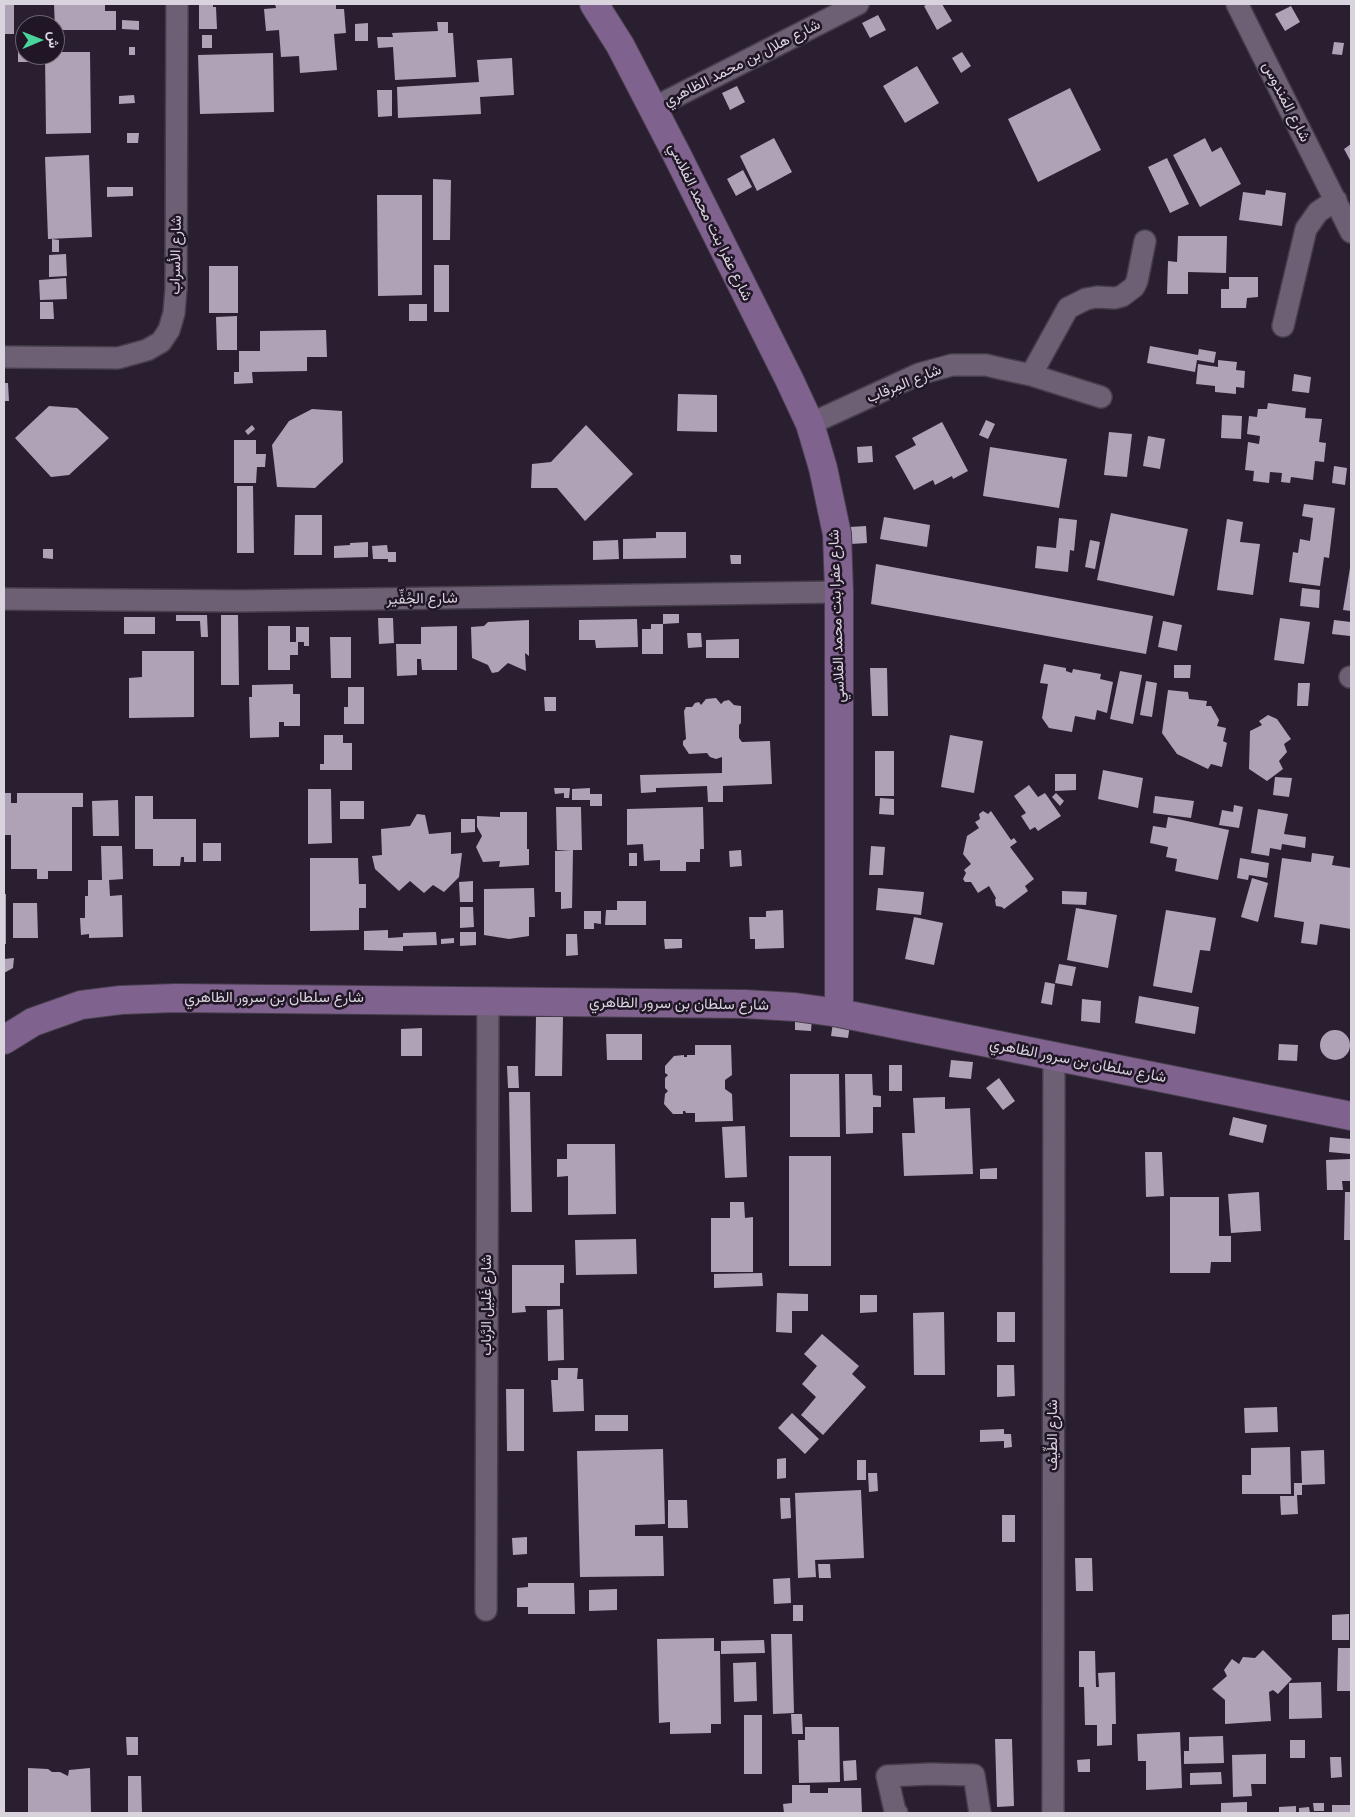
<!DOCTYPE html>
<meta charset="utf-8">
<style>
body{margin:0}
#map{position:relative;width:1355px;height:1817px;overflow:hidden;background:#2a1f30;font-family:"Noto Sans",Vazirmatn,sans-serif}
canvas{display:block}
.frame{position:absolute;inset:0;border:5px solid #d9d3de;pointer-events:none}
.north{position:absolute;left:15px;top:15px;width:50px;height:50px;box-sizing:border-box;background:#201626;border:1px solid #6a6270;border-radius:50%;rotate:89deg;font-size:14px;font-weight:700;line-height:20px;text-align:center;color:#d9d3de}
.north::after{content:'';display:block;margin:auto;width:18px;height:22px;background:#49d49c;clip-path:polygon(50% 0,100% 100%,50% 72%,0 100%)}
</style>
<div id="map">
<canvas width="1355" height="1817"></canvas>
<div class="frame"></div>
<div class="north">ش</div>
</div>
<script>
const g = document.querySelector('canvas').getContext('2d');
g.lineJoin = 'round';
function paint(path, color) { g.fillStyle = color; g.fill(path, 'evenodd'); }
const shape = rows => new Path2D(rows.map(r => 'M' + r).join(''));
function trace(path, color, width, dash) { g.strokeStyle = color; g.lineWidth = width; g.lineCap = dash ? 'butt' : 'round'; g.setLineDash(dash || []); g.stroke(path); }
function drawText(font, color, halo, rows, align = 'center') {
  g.font = font + ' "Noto Sans",Vazirmatn,sans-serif'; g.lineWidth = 5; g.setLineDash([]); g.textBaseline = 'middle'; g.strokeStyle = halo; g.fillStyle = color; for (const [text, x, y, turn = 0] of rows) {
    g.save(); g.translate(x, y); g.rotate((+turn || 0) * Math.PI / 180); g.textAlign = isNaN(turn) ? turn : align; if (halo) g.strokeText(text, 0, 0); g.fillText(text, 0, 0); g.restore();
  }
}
paint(shape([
 [4,4,14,4,14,34,4,34],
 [54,4,105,4,105,11,116,11,116,30,55,30],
 [199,4,213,4,213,7,216,7,217,29,199,29],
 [275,4,336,4,336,9,344,9,346,33,334,34,337,70,300,73,299,56,281,57,279,30,266,31,264,9,276,8],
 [928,4,942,4,952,21,937,30,924,6],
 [1291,6,1300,22,1285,31,1275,14],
 [878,15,886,30,870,38,862,23],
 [122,20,139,21,139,30,122,29],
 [437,22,448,22,448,33,453,33,456,77,395,80,393,47,378,48,377,37,393,37,392,33,438,31],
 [368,23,368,41,355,41,355,24],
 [202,35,212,35,212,48,202,48],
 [1334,42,1344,43,1342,55,1332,54],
 [18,45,25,45,25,55,32,55,32,62,18,62],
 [129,47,135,47,135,55,129,55],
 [55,52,90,52,91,133,46,134,45,55,55,55],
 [962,52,971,66,961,73,952,58],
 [273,53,274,112,200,114,198,55],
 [512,58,514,95,480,97,481,114,398,118,397,87,479,82,477,60],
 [917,66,939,103,905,123,883,86],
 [737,86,745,102,730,110,722,93],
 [1070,88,1101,150,1038,182,1008,119],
 [377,90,392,90,392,116,378,117],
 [134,95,135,103,119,104,119,96],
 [127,133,139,133,138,143,127,143],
 [774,138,792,172,757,191,740,156],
 [1205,138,1212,152,1221,147,1241,184,1200,207,1173,155],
 [1351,144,1351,162,1344,149],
 [89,155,92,237,48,239,45,157],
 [1167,158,1189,204,1170,213,1148,167],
 [743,170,752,187,736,196,727,179],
 [433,179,451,180,450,240,433,240],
 [107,187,133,187,133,196,107,197],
 [1266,190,1286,193,1282,226,1239,220,1243,192,1265,195],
 [377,195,422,195,422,295,378,296],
 [1178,236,1227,236,1226,273,1188,272,1188,294,1167,294,1168,261,1177,262],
 [52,239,59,240,59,252,52,252],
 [66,254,67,276,49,277,49,255],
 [434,265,449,265,449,312,434,312],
 [209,266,238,266,238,313,209,313],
 [1229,277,1258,277,1258,297,1247,298,1246,308,1221,308,1221,289,1229,289],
 [66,278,67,299,40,300,39,280],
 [40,302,53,302,54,319,40,319],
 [409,304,427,304,427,321,409,321],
 [237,316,237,350,217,350,216,317],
 [326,330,327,357,307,357,307,371,252,372,253,383,234,384,234,372,239,372,239,351,260,351,260,331],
 [1150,346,1198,355,1199,349,1216,352,1214,363,1197,360,1195,372,1147,363],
 [1218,360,1237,362,1236,370,1245,371,1244,388,1236,387,1236,394,1215,392,1215,386,1196,384,1198,364,1218,367],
 [1294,374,1311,377,1309,393,1292,391],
 [4,383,8,383,9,401,4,401],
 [678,394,717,395,717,432,677,431],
 [1268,403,1306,408,1305,418,1322,419,1319,442,1326,443,1324,462,1315,461,1313,480,1291,477,1290,483,1281,482,1282,473,1270,472,1269,483,1253,481,1254,471,1245,470,1248,442,1259,444,1260,436,1247,434,1249,416,1257,417,1258,409,1267,409],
 [49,406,77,408,109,438,69,475,51,477,15,438],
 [312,409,342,411,343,462,315,488,277,487,272,445,289,421],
 [1222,415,1242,416,1241,439,1221,438],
 [986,420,995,424,988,439,979,435],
 [942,422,968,471,953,479,952,476,935,485,933,480,914,490,895,456,916,445,912,438],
 [252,425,255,429,248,435,245,431],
 [586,425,633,474,585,521,557,488,531,488,532,464,551,462],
 [1109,432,1132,434,1127,477,1104,475],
 [1148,436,1165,439,1160,469,1143,466],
 [234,440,256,440,256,454,266,454,265,467,257,467,256,483,234,483],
 [872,446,873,462,858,463,857,447],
 [990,447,1067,459,1059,508,983,496],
 [1334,466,1347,468,1345,485,1332,483],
 [237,486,253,486,254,553,237,553],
 [1304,504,1335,508,1329,558,1324,557,1320,586,1289,582,1293,552,1298,553,1300,539,1310,541,1313,518,1302,516],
 [1111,513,1188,529,1174,596,1097,580],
 [295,515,322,515,322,555,294,555],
 [884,517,930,525,927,547,880,539],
 [1059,518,1077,520,1074,551,1070,550,1068,572,1035,568,1037,546,1056,548],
 [1227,519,1243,522,1240,542,1260,544,1253,595,1217,590],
 [866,526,867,543,851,544,850,527],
 [656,532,686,532,686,558,623,559,623,539,656,538],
 [618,540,619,559,593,560,593,541],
 [1090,540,1100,542,1095,569,1085,567],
 [368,542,368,557,334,558,334,546,350,545,350,543],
 [387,545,388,552,396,552,396,562,388,562,388,559,373,559,372,546],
 [43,549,53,549,53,559,43,558],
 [730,555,741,555,741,564,731,564],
 [876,564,1153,616,1146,654,871,604],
 [1350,568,1351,568,1351,611,1343,610],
 [1302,588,1320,590,1319,608,1300,606],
 [663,614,679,614,679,623,663,624,663,654,642,654,642,629,651,629,651,624,663,624],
 [176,615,207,615,208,637,201,637,200,621,176,621],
 [221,615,238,615,239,685,221,685],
 [124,617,155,617,155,634,124,634],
 [378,618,393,618,394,643,379,644],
 [1280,618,1310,622,1304,664,1274,660],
 [637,619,638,647,596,648,595,640,579,640,579,620],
 [529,620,529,656,525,653,526,671,508,663,498,672,492,673,488,665,472,658,471,627,484,626,488,622],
 [1334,620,1351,622,1350,636,1332,634],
 [1163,621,1182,625,1177,651,1158,647],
 [268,626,290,626,290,642,296,642,296,627,309,627,309,646,304,646,304,642,298,642,298,655,290,655,290,670,268,670],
 [457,626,457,670,422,670,421,659,417,659,417,675,397,676,396,644,421,644,421,627],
 [687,633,701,633,702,647,688,648],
 [330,637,351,637,351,678,331,678],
 [739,639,739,658,706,658,706,640],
 [142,651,194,651,194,717,129,718,129,678,142,677],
 [1044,664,1066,668,1066,671,1072,673,1073,669,1101,674,1100,679,1113,682,1107,713,1097,710,1095,720,1075,716,1072,732,1049,728,1042,718,1048,684,1040,683],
 [1174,665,1191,665,1190,678,1174,678],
 [870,668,887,668,888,716,872,716],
 [1120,671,1142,675,1133,724,1110,719],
 [1146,681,1157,683,1152,717,1140,715],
 [1298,683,1310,683,1308,706,1297,706],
 [293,684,293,694,300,694,300,726,284,726,284,722,279,722,279,737,250,738,249,697,252,697,252,685],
 [348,687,364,687,364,724,344,724,344,707,348,707],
 [1168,690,1188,692,1189,699,1207,701,1206,706,1211,706,1219,720,1217,726,1226,728,1223,741,1227,743,1222,767,1211,764,1208,769,1177,754,1162,733],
 [544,697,556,697,556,711,545,711],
 [716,698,721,704,724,701,729,700,734,705,741,706,741,723,739,725,739,738,742,742,770,741,772,784,723,786,723,802,708,802,707,786,656,788,656,792,641,793,640,775,722,773,722,757,716,759,710,757,707,753,689,754,683,745,683,741,686,739,684,711,686,707,692,707,695,703,699,702,701,705,706,699],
 [1268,715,1277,719,1291,739,1284,744,1287,752,1279,761,1283,769,1267,781,1249,769,1250,731,1262,725,1259,721],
 [324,735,343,735,343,743,352,743,352,770,320,770,320,764,324,764],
 [950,735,983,741,974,793,941,787],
 [875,751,894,751,894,796,875,796],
 [1103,770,1143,778,1138,808,1098,799],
 [1055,774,1076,774,1076,790,1055,791],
 [1275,777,1292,778,1289,797,1273,795],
 [1029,785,1038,797,1045,793,1061,816,1038,831,1035,827,1030,830,1021,816,1026,813,1014,796],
 [554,788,570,788,569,798,564,798,564,793,555,794],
 [590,788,590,794,602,794,602,806,590,806,590,800,572,800,572,789],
 [308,789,331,789,332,843,308,844],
 [4,793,11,793,11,803,17,803,17,793,83,793,83,807,72,807,72,871,48,871,48,879,37,879,37,869,11,869,11,835,4,835],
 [1056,793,1064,801,1060,806,1052,797],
 [135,796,153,796,153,819,196,819,196,862,184,862,184,857,181,857,180,866,153,866,153,849,135,849],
 [1155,796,1194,801,1191,818,1153,813],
 [880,798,894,799,894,815,879,814],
 [118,800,119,836,93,836,92,801],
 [340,801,364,801,364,819,340,819],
 [1234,805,1243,807,1239,828,1219,825,1222,810,1233,812],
 [556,807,581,807,582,850,573,850,572,908,561,909,561,892,555,892,555,851,571,851,557,850],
 [703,807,704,849,700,849,700,862,686,862,686,871,660,871,660,860,644,861,643,844,627,845,627,809],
 [1258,809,1288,814,1284,834,1306,837,1305,848,1282,844,1281,850,1270,848,1269,856,1251,853],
 [983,811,988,814,991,811,1011,840,1014,838,1017,842,1010,847,1034,879,1025,886,1028,891,1004,909,1002,907,996,906,995,900,996,898,989,886,978,893,971,882,965,882,963,879,966,873,964,870,971,864,963,854,967,836,979,828,975,822,980,819,979,814],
 [500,812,527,812,527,849,529,849,529,865,499,867,500,861,483,862,476,847,482,836,477,827,477,816,500,817],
 [417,814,425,815,429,834,451,832,451,854,462,853,459,877,444,892,433,885,424,893,410,881,399,891,375,869,372,856,382,855,381,829,410,826],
 [1168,817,1229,830,1218,880,1175,871,1177,859,1166,857,1168,847,1150,843,1153,826,1166,828],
 [461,819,475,819,475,832,461,833],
 [203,843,221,843,221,861,203,861],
 [101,846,122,846,123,879,109,880,110,896,122,895,123,937,89,938,89,934,81,935,80,918,85,918,85,896,88,896,88,880,102,880],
 [871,846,885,847,883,875,869,875],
 [741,850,742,866,730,867,729,851],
 [629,853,637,853,637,866,629,866],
 [1312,853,1334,856,1332,865,1351,868,1351,929,1320,924,1317,945,1301,943,1304,922,1274,917,1282,858,1311,862],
 [310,858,358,858,359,884,366,884,366,908,359,908,359,930,310,931],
 [1240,858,1269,863,1267,878,1249,875,1248,880,1237,878],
 [1252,878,1268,883,1258,922,1241,917],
 [473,881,473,902,460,902,459,882],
 [534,888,535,917,529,917,529,936,509,939,484,935,484,889],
 [878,888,924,892,921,915,876,910],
 [1062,891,1087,892,1086,905,1062,904],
 [4,894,6,894,6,944,4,944],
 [617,901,646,901,646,925,605,925,606,910,617,910],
 [13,903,37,903,38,938,13,938],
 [460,907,473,907,474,927,460,928],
 [1076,908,1117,915,1108,968,1067,960],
 [783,910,784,948,755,949,755,939,750,939,749,917,766,917,766,911],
 [1166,910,1216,918,1210,951,1200,950,1192,993,1153,986],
 [584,911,601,911,601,924,594,923,594,929,584,929],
 [914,917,943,923,934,965,905,959],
 [388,930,388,938,403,937,403,933,436,932,437,945,403,946,403,951,364,950,364,931],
 [460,932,476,932,476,945,460,946],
 [566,934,577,934,578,955,566,956],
 [454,938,454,943,441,944,441,939],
 [664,939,682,939,682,948,665,949],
 [14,958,13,968,4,973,4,959],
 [1059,964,1076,967,1072,986,1055,983],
 [1045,982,1055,984,1052,1005,1041,1003],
 [1139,996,1199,1007,1195,1034,1135,1023],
 [1082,999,1101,1001,1100,1023,1081,1021],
 [536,1017,563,1017,562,1076,535,1076],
 [795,1017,812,1018,811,1031,795,1030],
 [833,1022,850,1025,848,1038,831,1036],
 [422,1028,422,1056,401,1056,401,1029],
 '1320 1045a15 15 0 1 1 30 0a15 15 0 1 1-30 0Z',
 [606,1034,642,1034,642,1060,607,1060],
 [1279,1044,1298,1045,1297,1061,1278,1060],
 [695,1045,731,1045,732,1075,725,1080,725,1089,732,1094,733,1121,695,1122,695,1113,686,1113,685,1111,683,1111,683,1114,673,1114,664,1104,665,1094,668,1091,665,1088,665,1078,668,1075,665,1073,665,1066,674,1056,684,1055,684,1057,687,1057,687,1055,695,1055],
 [951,1060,973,1062,971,1079,949,1077],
 [889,1065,902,1065,902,1091,889,1091],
 [507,1066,518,1066,519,1088,508,1088],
 [790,1074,839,1074,840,1137,790,1137],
 [845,1074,872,1074,873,1095,881,1096,881,1107,873,1107,873,1133,846,1134],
 [999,1078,1015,1101,1003,1110,986,1088],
 [509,1092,530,1092,532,1212,511,1212],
 [945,1097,945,1109,970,1108,973,1174,904,1176,902,1133,915,1133,913,1098],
 [1233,1117,1267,1125,1263,1143,1229,1135],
 [745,1126,747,1177,725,1178,722,1127],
 [1330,1137,1351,1139,1351,1154,1329,1152],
 [567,1144,615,1144,616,1214,568,1215,568,1176,557,1177,557,1159,567,1159],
 [1145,1152,1162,1152,1164,1196,1146,1197],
 [789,1156,831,1156,831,1266,789,1266],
 [1351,1159,1351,1181,1342,1181,1343,1190,1327,1190,1326,1160],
 [997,1168,997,1179,980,1179,980,1169],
 [1259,1192,1261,1231,1231,1233,1228,1194],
 [1345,1192,1351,1192,1351,1240,1344,1240],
 [1170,1197,1219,1197,1219,1236,1231,1236,1231,1262,1211,1262,1210,1273,1170,1273],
 [730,1202,744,1202,745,1218,753,1217,753,1272,711,1272,711,1218,730,1218],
 [636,1239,637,1274,576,1275,575,1240],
 [512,1265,564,1265,564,1283,560,1283,560,1306,525,1306,526,1312,512,1313],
 [762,1273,763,1286,714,1288,714,1274],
 [777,1293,808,1294,808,1311,792,1311,792,1333,776,1332],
 [860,1295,877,1295,877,1312,860,1313],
 [563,1309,564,1360,548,1361,547,1310],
 [944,1312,945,1375,914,1375,913,1313],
 [997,1312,1015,1312,1015,1342,997,1342],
 [822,1334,859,1366,852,1374,866,1387,823,1435,801,1415,816,1397,802,1384,817,1366,804,1354],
 [997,1365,1014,1365,1015,1396,997,1397],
 [558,1368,578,1368,577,1379,583,1379,584,1411,553,1412,551,1380,558,1380],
 [506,1389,524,1389,524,1451,507,1451],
 [1277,1407,1278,1432,1245,1433,1244,1408],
 [792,1413,819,1439,805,1454,778,1428],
 [595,1415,628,1415,628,1431,595,1431],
 [1004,1429,1004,1434,1011,1434,1012,1447,1004,1448,1004,1441,980,1442,980,1430],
 [1290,1447,1291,1494,1242,1494,1242,1475,1251,1475,1251,1448],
 [663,1449,665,1524,635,1525,635,1536,663,1536,664,1576,580,1577,577,1451],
 [1324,1450,1325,1484,1302,1485,1302,1495,1297,1495,1298,1514,1281,1515,1280,1496,1294,1496,1294,1483,1302,1483,1301,1451],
 [786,1458,786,1478,777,1479,777,1459],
 [857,1460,866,1460,866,1480,857,1480],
 [868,1473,877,1473,878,1491,869,1492],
 [861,1490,864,1558,815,1560,816,1577,798,1578,795,1493],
 [780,1498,790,1498,791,1518,781,1519],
 [668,1500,687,1500,688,1528,668,1528],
 [1002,1515,1015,1515,1015,1542,1002,1542],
 [527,1537,527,1554,513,1555,512,1538],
 [1075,1558,1092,1558,1093,1591,1076,1591],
 [818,1564,830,1564,831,1578,819,1578],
 [790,1578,791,1603,774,1604,773,1579],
 [528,1583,574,1583,575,1614,528,1614,528,1607,517,1607,517,1588,528,1587],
 [617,1589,617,1610,589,1611,589,1590],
 [793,1605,803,1605,803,1621,793,1621],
 [1349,1614,1349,1640,1332,1640,1332,1615],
 [771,1634,792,1634,794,1713,773,1714],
 [714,1638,714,1651,720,1651,721,1724,711,1724,711,1733,670,1734,670,1722,659,1723,657,1639],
 [764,1640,765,1653,721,1654,721,1641],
 [1338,1648,1351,1648,1350,1691,1337,1691],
 [1263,1650,1292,1679,1278,1694,1273,1690,1269,1692,1271,1721,1225,1724,1225,1700,1212,1689,1227,1676,1224,1670,1232,1659,1239,1664,1243,1657,1255,1658],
 [1079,1651,1095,1651,1096,1687,1099,1687,1098,1673,1115,1672,1116,1724,1112,1724,1112,1745,1097,1746,1097,1725,1085,1725,1084,1687,1079,1687],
 [756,1662,757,1701,734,1702,733,1663],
 [1321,1682,1322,1718,1289,1719,1289,1683],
 [791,1714,802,1714,803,1734,792,1734],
 [744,1715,762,1715,762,1774,744,1774],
 [805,1727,839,1727,840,1782,799,1783,798,1740,805,1740],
 [1180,1732,1182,1788,1146,1790,1146,1761,1138,1761,1137,1734],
 [1223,1736,1224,1763,1184,1764,1184,1751,1189,1751,1189,1737],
 [126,1737,138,1737,138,1755,127,1755],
 [995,1739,1012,1739,1014,1806,997,1807],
 [1290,1740,1305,1740,1305,1758,1290,1758],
 [1266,1754,1266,1784,1251,1784,1252,1796,1233,1797,1232,1755],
 [1330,1757,1341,1757,1342,1777,1331,1778],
 [1090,1759,1090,1772,1078,1772,1077,1760],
 [856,1760,857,1780,844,1781,843,1761],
 [28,1768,48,1769,52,1772,60,1772,68,1776,69,1770,90,1768,91,1813,28,1813],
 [1221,1772,1222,1784,1190,1785,1190,1773],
 [128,1776,141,1776,142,1813,128,1813],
 [792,1785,810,1785,810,1793,828,1793,828,1788,861,1788,862,1813,784,1813,783,1804,792,1803],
 [1247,1802,1247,1813,1221,1813,1221,1803],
 [1313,1803,1324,1803,1324,1811,1314,1811],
 [1332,1805,1351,1805,1351,1813,1332,1813],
 [1296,1806,1296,1813,1279,1813,1279,1807],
 [1309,1807,1310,1813,1299,1813,1299,1808]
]), '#afa2b7');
const street = shape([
 [1237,4,1351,232],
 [653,108,858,4],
 [1283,326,1306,229,1318,212,1336,200],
 [4,357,118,358,147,350,161,342,169,330,174,313,176,289,177,4],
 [1031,375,1068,308,1086,299,1097,297,1115,298,1122,296,1134,287,1137,281,1145,241],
 [810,424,919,374,952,365,986,365,1003,369,1031,375,1101,397],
 [4,599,240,601,839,592],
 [1350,677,1351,677],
 [486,1610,488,1001],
 [897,1813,895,1811,887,1776,930,1774,974,1775,980,1813],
 [1053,1813,1054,1056]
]);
const secondary = shape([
 [594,4,620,45,677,155,789,379,810,424,823,468,837,534,839,592,839,1013],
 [4,1040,33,1022,81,1005,121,1000,176,998,744,1004,795,1007,839,1013,1351,1116]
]);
trace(street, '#463e4b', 24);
trace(secondary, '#463e4b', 30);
trace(street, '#6d6074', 21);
trace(secondary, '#7f628e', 28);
drawText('15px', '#d9d3de', '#201626', [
 ["شارع هلال بن محمد الظاهري",742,63,-27],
 ["شارع المَندوس",1286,102,63],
 ["شارع عفرا بنت محمد الفلاسي",710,222,64],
 ["شارع الأسراب",176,255,-89],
 ["شارع المِرقاب",904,384,-22],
 ["شارع الجُفِّير",422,599,-1],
 ["شارع عفرا بنت محمد الفلاسي",837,616,-92],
 ["شارع سلطان بن سرور الظاهري",274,998],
 ["شارع سلطان بن سرور الظاهري",679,1004,1],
 ["شارع سلطان بن سرور الظاهري",1078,1061,11],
 ["شارع غَلِيل الرَّباب",487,1305,-90],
 ["شارع الطِّيف",1053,1435,-90]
]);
</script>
